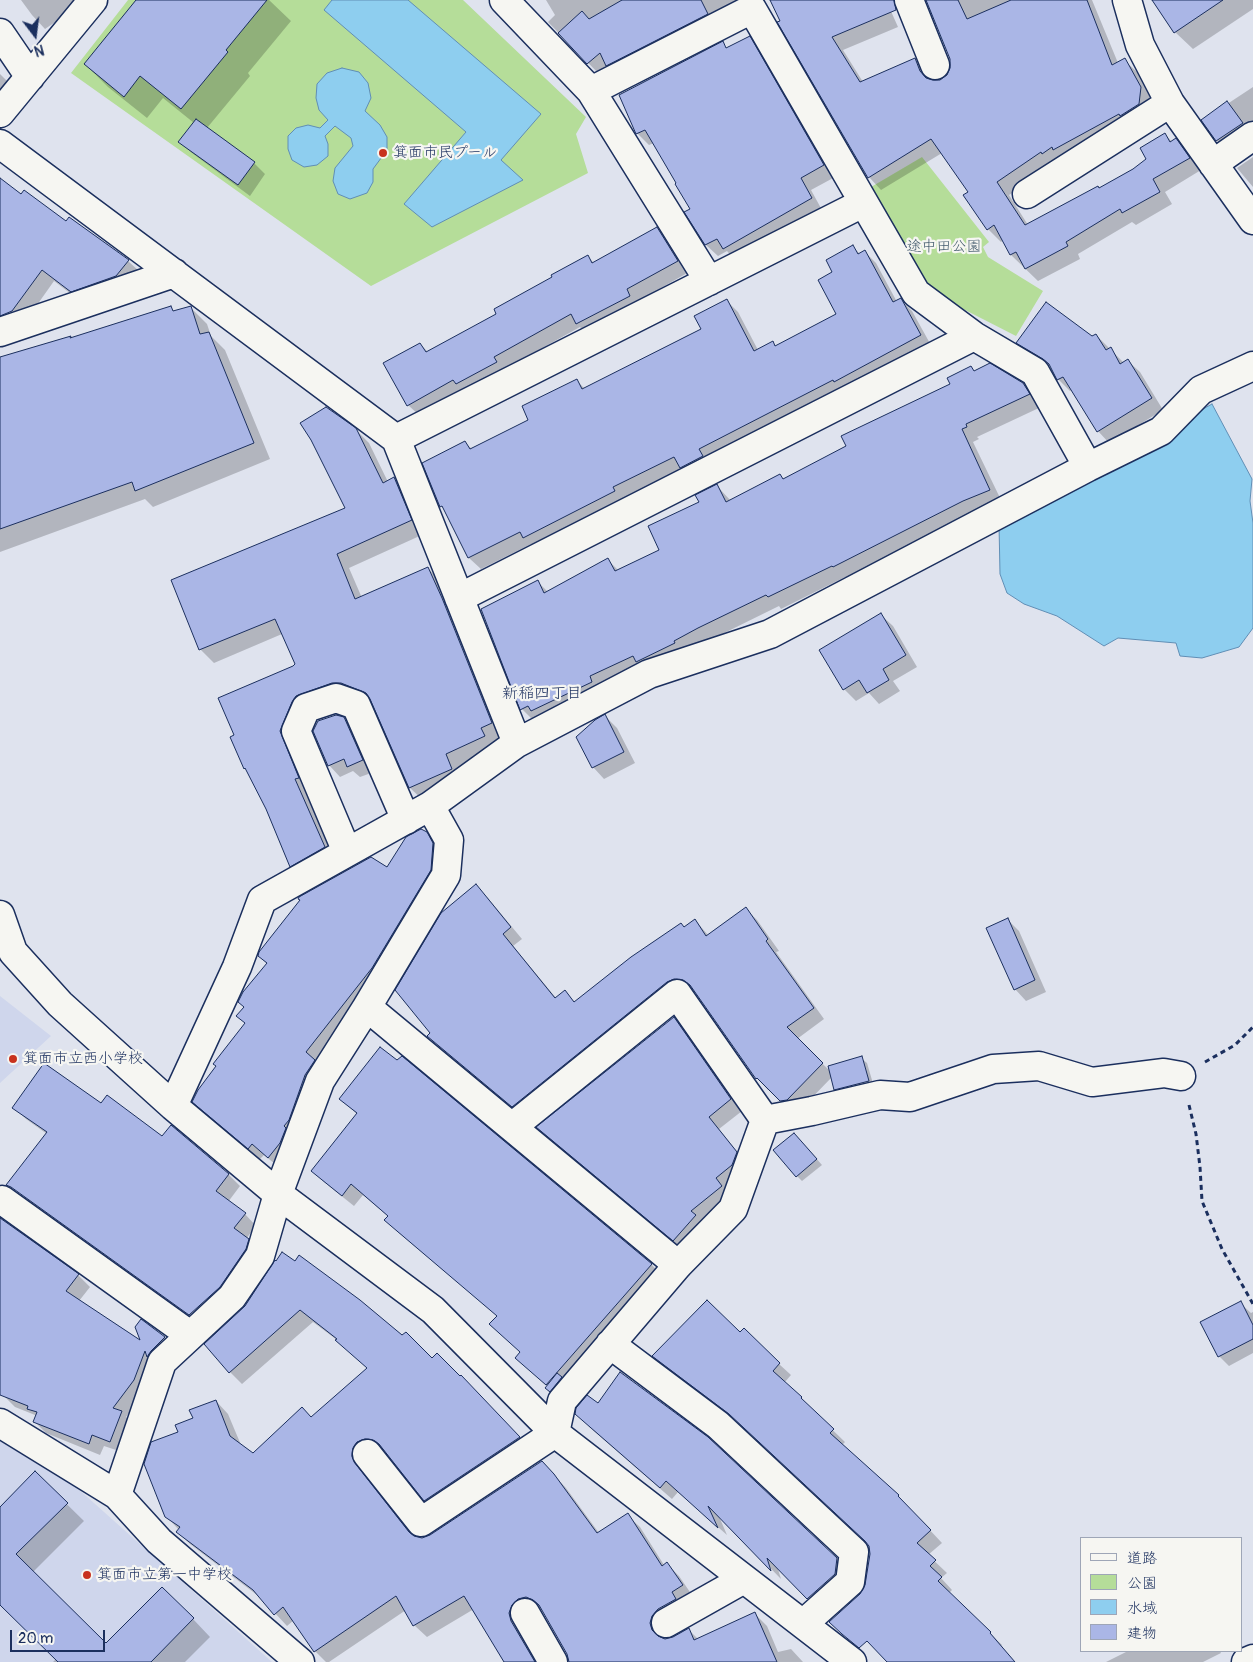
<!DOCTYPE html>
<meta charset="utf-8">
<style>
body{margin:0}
#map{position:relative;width:1253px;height:1662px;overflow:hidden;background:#dfe3ee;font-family:Pangolin,"Klee One",sans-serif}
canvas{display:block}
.legend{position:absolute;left:1080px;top:1537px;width:162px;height:115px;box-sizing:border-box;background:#f6f6f2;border:1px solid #9ea6b7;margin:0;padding:6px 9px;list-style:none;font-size:15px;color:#1b2f5e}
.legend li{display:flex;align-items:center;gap:10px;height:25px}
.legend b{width:25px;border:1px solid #9ea6b7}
.north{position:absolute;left:10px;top:10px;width:50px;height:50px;-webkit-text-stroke:4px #f6f6f2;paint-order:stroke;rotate:165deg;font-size:14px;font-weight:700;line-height:20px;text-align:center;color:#1b2f5e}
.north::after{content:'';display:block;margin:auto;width:18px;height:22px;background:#1b2f5e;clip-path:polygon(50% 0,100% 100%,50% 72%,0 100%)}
.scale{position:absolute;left:10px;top:1630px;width:95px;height:22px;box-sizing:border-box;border:2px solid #1b2f5e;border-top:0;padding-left:6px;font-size:15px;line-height:18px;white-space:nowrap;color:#1b2f5e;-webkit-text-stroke:4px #f6f6f2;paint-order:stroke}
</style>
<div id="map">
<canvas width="1253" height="1662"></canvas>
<ul class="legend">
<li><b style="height:6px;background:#f6f6f2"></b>道路</li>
<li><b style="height:14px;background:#b5dd99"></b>公園</li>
<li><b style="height:14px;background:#8eceef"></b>水域</li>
<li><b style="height:14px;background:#aab6e6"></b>建物</li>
</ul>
<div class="north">N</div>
<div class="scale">20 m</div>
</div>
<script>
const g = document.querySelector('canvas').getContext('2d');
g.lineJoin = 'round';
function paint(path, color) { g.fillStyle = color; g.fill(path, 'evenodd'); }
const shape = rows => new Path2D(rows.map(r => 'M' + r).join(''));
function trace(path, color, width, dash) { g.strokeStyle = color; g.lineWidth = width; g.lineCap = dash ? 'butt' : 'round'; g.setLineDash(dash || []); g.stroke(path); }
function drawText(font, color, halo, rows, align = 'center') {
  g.font = font + ' Pangolin,"Klee One",sans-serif'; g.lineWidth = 4.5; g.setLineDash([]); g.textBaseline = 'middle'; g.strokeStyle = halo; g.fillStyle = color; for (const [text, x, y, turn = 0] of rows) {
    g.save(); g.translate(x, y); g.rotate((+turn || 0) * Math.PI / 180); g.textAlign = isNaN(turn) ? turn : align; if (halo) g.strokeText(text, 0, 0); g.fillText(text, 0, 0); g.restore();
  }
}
paint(shape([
 [0,996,51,1036,0,1083],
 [0,1441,76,1487,272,1662,0,1662]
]), '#cfd6ec');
paint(shape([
 [128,0,463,0,586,117,576,134,588,173,371,286,71,73],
 [922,157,989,242,983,247,988,257,1043,291,1016,336,924,289,866,190]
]), '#b5dd99');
const water = shape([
 [332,0,408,0,541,114,501,160,523,180,432,227,404,204,466,132,324,10,332,0],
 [342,68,359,72,368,83,371,98,365,111,380,125,387,137,387,150,373,169,373,182,367,193,350,199,338,194,333,181,335,168,353,146,351,138,335,126,325,136,328,144,328,156,317,165,304,167,292,160,288,149,288,136,296,128,308,125,320,128,328,120,319,110,316,98,317,84,327,73,342,68],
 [1212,404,1252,479,1250,501,1253,523,1253,628,1239,647,1202,658,1180,656,1176,643,1118,638,1104,646,1057,616,1024,604,1007,593,1000,574,999,524,1212,404]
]);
paint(water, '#8eceef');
trace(water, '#608eb5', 1);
paint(shape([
 [21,0,77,0,80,5,45,29,32,15],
 [138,0,269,0,291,21,248,73,250,76,207,128,254,163,265,174,250,196,192,153,180,142,194,123,163,98,147,118,108,87,85,64],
 [546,0,749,0,600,75,548,22,555,15],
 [788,0,886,0,898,27,843,50,863,82,915,59,927,72,931,81,941,81,949,75,952,68,951,59,927,0,1092,0,1118,63,1124,60,1137,72,1152,101,1009,195,1028,225,1099,189,1133,170,1148,159,1165,134,1172,142,1176,140,1188,152,1201,170,1165,192,1172,204,1136,225,1132,222,1078,254,1080,259,1038,281,1011,255,1003,240,1001,242,988,229,970,192,942,153,881,190,869,177,782,21],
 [1162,0,1253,0,1253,9,1193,49,1175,32],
 [749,38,761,49,835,177,811,190,822,210,735,260,727,251,718,256,706,245,686,212,692,209,654,143,649,145,637,133],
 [0,74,8,82,0,91],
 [1253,87,1253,131,1226,149,1217,141,1203,120],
 [1253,157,1253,187,1237,168],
 [0,180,21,196,128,261,140,272,83,303,54,281,25,322,8,310,0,320],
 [657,228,668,240,689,272,638,301,641,308,588,335,580,327,420,416,408,405,420,344,428,352,498,314,588,257,594,263],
 [853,247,860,254,864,251,876,263,897,302,901,300,912,311,932,347,536,549,531,544,481,569,469,558,447,512,441,506,465,443,472,449,530,420,577,381,585,389,703,330,726,300,738,312,758,350,772,343,776,347,838,315,834,272],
 [170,307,175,312,190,307,207,324,211,336,225,350,270,459,153,507,145,499,0,552,0,358,71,337,72,338],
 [1096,335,1124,363,1128,361,1140,372,1163,410,1109,443,1098,431,1072,390,1070,391,1058,379,1052,367,1029,354,1018,343,1092,337],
 [971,367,975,372,1023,384,1035,397,1041,407,977,437,979,439,973,442,1002,502,975,513,846,578,845,577,781,609,779,606,710,640,534,721,522,709,538,582,548,592,608,560,619,571,660,550,701,502,717,486,731,501,780,475,784,480,848,447,952,385],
 [355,429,369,443,388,482,394,478,407,492,424,534,349,568,362,598,428,568,441,582,505,737,494,742,498,749,458,768,465,782,424,801,410,788,374,703,356,696,309,709,308,793,337,861,304,879,291,866,267,809,249,772,245,768,231,737,235,736,296,664,282,634,214,663,200,649,347,509],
 [881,615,893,626,917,667,893,681,900,691,879,704,869,693,856,701,844,689,821,651],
 [605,716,617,728,635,763,604,779,593,767],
 [344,719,356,731,374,772,360,777,353,771,340,777,329,765],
 [426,833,438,846,444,856,280,1168,264,1155,260,1159,205,1113,246,1024,245,1007,267,964,259,956,387,869],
 [487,897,522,939,513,946,556,998,564,992,575,1002,695,920,708,935,745,908,757,920,779,951,776,952,824,1019,797,1039,831,1072,861,1058,867,1063,874,1087,841,1095,835,1089,832,1077,799,1111,793,1112,769,1088,768,1090,757,1078,695,991,687,989,524,1117,439,1047,428,1036,432,1033],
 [1008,920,1019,931,1046,992,1026,1001,1015,989],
 [674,1018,685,1030,742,1111,719,1129,748,1165,685,1251,550,1139,538,1127],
 [401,1058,652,1265,663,1277,558,1396,516,1358,521,1353,498,1316,398,1232,386,1220,389,1217,363,1195,354,1206,324,1182,312,1171,357,1114,340,1099],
 [101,1105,228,1174,240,1186,228,1202,245,1214,256,1226,246,1239,260,1252,202,1326,31,1204,10,1183,47,1134,26,1119,14,1107],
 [800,1140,822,1165,802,1181,797,1176],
 [0,1219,78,1275,90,1287,79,1301,143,1343,141,1321,165,1338,176,1349,126,1417,133,1423,122,1452,104,1446,100,1455,46,1433,35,1422,37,1417,35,1415,15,1407,3,1395,0,1385],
 [276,1261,432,1360,473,1389,531,1450,438,1513,425,1500,387,1452,378,1450,363,1469,367,1477,414,1537,422,1539,430,1536,554,1475,566,1488,599,1533,627,1515,640,1527,664,1565,667,1564,679,1576,694,1598,664,1628,663,1639,674,1638,689,1630,698,1639,755,1614,767,1626,778,1652,791,1649,803,1662,570,1662,568,1654,543,1611,538,1609,539,1662,504,1662,474,1609,427,1637,414,1625,406,1610,329,1662,326,1662,315,1651,294,1620,287,1626,261,1598,190,1544,178,1532,179,1530,166,1516,179,1432,216,1401,228,1414,241,1445,253,1455,311,1418,368,1368,337,1340,313,1322,242,1384,230,1372,246,1307],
 [1240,1303,1251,1313,1253,1312,1253,1353,1229,1366,1219,1356],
 [740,1334,779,1364,791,1375,784,1383,845,1442,842,1445,898,1496,942,1543,928,1555,947,1573,941,1578,952,1590,949,1593,1002,1645,1001,1646,1015,1662,936,1662,869,1564,870,1547,867,1542,742,1425,665,1367,653,1356],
 [588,1426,837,1559,849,1571,820,1610,777,1566,781,1579,718,1514,727,1535,678,1492,672,1499],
 [35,1473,84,1521,33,1572,106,1645,193,1619,210,1637,185,1662,53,1662,56,1659,1,1605,0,1606,0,1508],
 [1128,1651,1220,1651,1221,1653,1203,1662,1106,1662]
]), '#0003');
const building = shape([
 [136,0,267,0,226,50,228,52,181,109,140,76,124,97,84,64,136,0],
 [622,0,701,0,708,14,606,66,600,53,587,64,558,33,582,11,589,19,622,0],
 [770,0,894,0,896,10,832,37,860,82,915,58,920,71,926,78,933,80,940,80,947,75,950,68,950,59,926,0,958,0,967,19,1011,0,1087,0,1112,65,1125,58,1141,87,1139,104,1120,116,1119,114,1053,150,1052,147,1042,154,1041,152,997,182,1025,225,1098,186,1099,188,1133,169,1146,159,1140,148,1165,133,1170,142,1176,138,1190,158,1153,179,1160,192,1122,213,1120,209,1066,242,1068,246,1025,269,1016,252,1010,255,994,225,987,230,963,195,968,192,931,139,868,178,777,22,780,21,770,0],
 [1152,0,1223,0,1174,33,1152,0],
 [750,36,824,165,801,178,812,198,723,249,717,239,705,245,684,212,690,209,675,184,676,183,645,130,636,134,619,95,723,41,726,48,750,36],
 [1227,101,1243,123,1216,141,1201,120,1227,101],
 [196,119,255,162,238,185,178,142,196,119],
 [0,178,21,194,24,190,66,221,69,217,129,260,116,276,71,292,42,270,12,311,0,316,0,178],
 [657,227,678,261,627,289,630,296,576,324,571,314,494,357,497,362,456,384,453,380,407,406,383,363,420,343,426,352,496,314,494,309,552,277,551,275,588,255,592,263,657,227],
 [853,245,858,254,865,250,893,302,901,298,921,335,834,382,833,380,699,449,703,456,680,468,674,457,613,487,615,491,523,538,520,532,468,558,442,506,440,507,422,463,465,441,470,449,528,420,522,406,577,379,582,389,701,329,694,316,727,299,754,351,773,341,775,346,836,314,818,280,832,272,826,260,853,245],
 [1046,302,1092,336,1096,334,1106,350,1111,347,1120,364,1128,359,1152,398,1097,432,1063,377,1057,380,1049,364,1043,359,1016,343,1046,302],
 [171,306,173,311,191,306,200,334,209,332,254,443,135,491,132,482,0,529,0,357,71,336,70,338,171,306],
 [990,363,1023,383,1030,394,966,424,967,427,962,429,990,490,963,501,833,567,832,566,768,597,766,595,698,628,674,641,675,643,636,662,633,656,590,676,592,682,531,711,528,706,520,710,481,609,538,580,544,593,608,558,615,571,659,550,648,526,699,502,695,495,717,484,726,502,780,474,783,479,846,446,841,436,950,384,947,378,971,366,974,371,990,363],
 [326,407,356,428,383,483,394,477,412,520,337,554,355,599,428,567,442,598,492,723,481,728,485,736,446,754,452,769,409,788,370,699,366,693,341,683,332,683,296,696,292,702,280,731,299,778,295,779,325,847,290,867,266,809,245,768,244,769,230,737,234,735,218,698,293,666,295,664,275,619,199,650,171,580,345,508,311,440,300,423,326,407],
 [881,613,906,655,883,669,889,680,867,693,859,680,843,690,819,650,881,613],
 [605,714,624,752,592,768,576,737,595,720,605,714],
 [336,715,344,717,363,760,347,767,344,759,328,766,313,731,318,721,336,715],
 [421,829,427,832,433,843,431,870,372,968,306,1052,315,1060,305,1075,289,1120,284,1126,286,1128,280,1143,268,1158,252,1144,248,1149,192,1102,198,1090,216,1066,213,1064,245,1023,236,1016,244,1007,238,1002,243,992,267,963,258,956,259,952,300,900,298,899,299,897,371,857,387,867,406,837,421,829],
 [476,884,511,927,503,934,555,998,565,990,574,1002,631,957,681,923,684,927,695,919,706,936,746,907,768,939,766,941,814,1008,787,1027,823,1063,787,1100,780,1101,757,1078,756,1079,690,985,683,980,674,979,667,982,512,1107,427,1036,430,1033,395,990,441,913,476,884],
 [1008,918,1035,980,1014,990,986,928,1008,918],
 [674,1017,731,1099,709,1117,737,1152,732,1165,716,1178,722,1186,691,1211,696,1215,673,1241,536,1127,674,1017],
 [380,1047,397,1060,402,1056,652,1264,546,1385,515,1358,520,1352,489,1324,497,1316,384,1220,388,1216,351,1184,342,1196,311,1171,357,1113,339,1099,380,1047],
 [862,1056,869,1081,834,1090,828,1066,862,1056],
 [44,1063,101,1103,107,1095,162,1136,171,1125,229,1174,216,1191,246,1213,234,1228,249,1239,246,1249,220,1287,189,1315,11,1187,6,1185,47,1132,12,1108,44,1063],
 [794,1133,817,1159,796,1177,773,1150,794,1133],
 [0,1218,79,1274,66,1291,140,1340,135,1327,141,1319,165,1337,151,1351,147,1357,145,1351,134,1380,113,1408,122,1411,110,1442,92,1435,89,1444,33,1422,37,1412,27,1409,28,1406,0,1395,0,1218],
 [282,1252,295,1261,299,1255,360,1300,402,1335,406,1332,432,1358,437,1353,460,1376,461,1375,520,1437,424,1501,379,1444,373,1440,365,1439,357,1442,353,1448,352,1456,355,1463,409,1532,414,1536,422,1538,430,1535,542,1461,554,1474,597,1533,628,1513,662,1566,667,1562,683,1585,672,1592,676,1599,658,1609,652,1616,650,1623,652,1630,658,1636,665,1639,673,1637,689,1628,694,1640,755,1612,777,1662,569,1662,567,1654,539,1605,533,1600,526,1597,518,1599,512,1605,509,1613,511,1621,535,1662,504,1662,464,1596,413,1626,396,1596,314,1652,283,1607,274,1615,253,1590,176,1532,180,1527,165,1517,144,1464,151,1442,178,1432,175,1425,193,1418,189,1410,216,1400,230,1436,253,1453,302,1407,311,1417,367,1368,335,1340,337,1339,300,1310,229,1373,204,1344,245,1306,275,1260,276,1261,282,1252],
 [707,1300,740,1332,744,1328,780,1363,773,1371,802,1397,801,1398,834,1429,830,1433,899,1495,898,1496,931,1530,917,1543,936,1560,930,1566,942,1577,938,1581,991,1632,990,1633,1015,1662,887,1662,867,1641,859,1648,842,1634,829,1622,860,1594,865,1585,870,1554,869,1546,865,1541,729,1414,652,1356,707,1300],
 [1241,1301,1253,1325,1253,1339,1218,1357,1200,1322,1241,1301],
 [620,1372,708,1437,837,1558,835,1574,807,1599,767,1558,771,1571,708,1506,718,1528,666,1481,660,1488,575,1414,576,1408,587,1395,598,1403,620,1372],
 [557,1373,562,1377,550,1392,545,1388,557,1373],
 [35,1471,68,1503,16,1554,106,1643,162,1587,194,1618,151,1662,58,1662,0,1605,0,1507,35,1471]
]);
paint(building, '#aab6e6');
trace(building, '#1b2f5e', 1);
const minor = shape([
 [504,0,591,91],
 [909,0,935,65],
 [1127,0,1140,45,1170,103,1253,220],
 [0,33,30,77],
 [0,113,93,0],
 [0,144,396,439,517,743],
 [1213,164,1253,136],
 [1027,194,1170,103],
 [709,281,591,91,752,9,916,293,974,336,1035,372,1088,467],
 [0,332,174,273],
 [396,439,863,203],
 [459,598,974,336],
 [347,852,296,731,306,708,336,698,356,705,406,820],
 [0,915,13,952,60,1004,173,1106,278,1194,433,1310,555,1433,852,1662],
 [367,1007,446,875,449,840,430,806],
 [173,1106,237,967,262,900,430,806,517,743,649,674,770,634,1088,467,1161,431,1201,390,1253,366],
 [765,1120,812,1111,880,1095,910,1097,993,1069,1039,1066,1092,1082,1164,1073,1181,1076],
 [2,1200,190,1335],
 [610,1344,718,1425,854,1552,850,1582,803,1624],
 [0,1423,117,1495,159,1541,300,1662],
 [367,1454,421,1522,555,1433,562,1401,678,1265,733,1209,765,1120,677,994,512,1127],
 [117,1495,162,1362,232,1297,260,1256,278,1194,320,1081,367,1007,678,1265],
 [525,1613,553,1662],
 [666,1623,744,1579]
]);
const major = shape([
 [1246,1662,1253,1659]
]);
trace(minor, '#1b2f5e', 31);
trace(major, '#1b2f5e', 31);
trace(shape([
 [1205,1062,1235,1045,1253,1027],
 [1189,1105,1196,1134,1200,1167,1202,1201,1222,1249,1253,1304]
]), '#1b2f5e', 3, [5, 4]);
trace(minor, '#f6f6f2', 28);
trace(major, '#f6f6f2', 28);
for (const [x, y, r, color] of [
 [383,153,5,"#c8321e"],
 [13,1059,5,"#c8321e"],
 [87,1575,5,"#c8321e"]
]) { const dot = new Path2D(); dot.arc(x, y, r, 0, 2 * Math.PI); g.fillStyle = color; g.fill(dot); trace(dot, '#f6f6f2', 2); }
drawText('15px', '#1b2f5e', '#f6f6f2', [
 ["箕面市民プール",393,153],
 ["箕面市立西小学校",23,1059],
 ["箕面市立第一中学校",97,1575]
], 'left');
drawText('15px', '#425a6d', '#f6f6f2', [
 ["途中田公園",944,247]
]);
drawText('16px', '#1b2f5e', '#f6f6f2', [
 ["新稲四丁目",542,694]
]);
</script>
